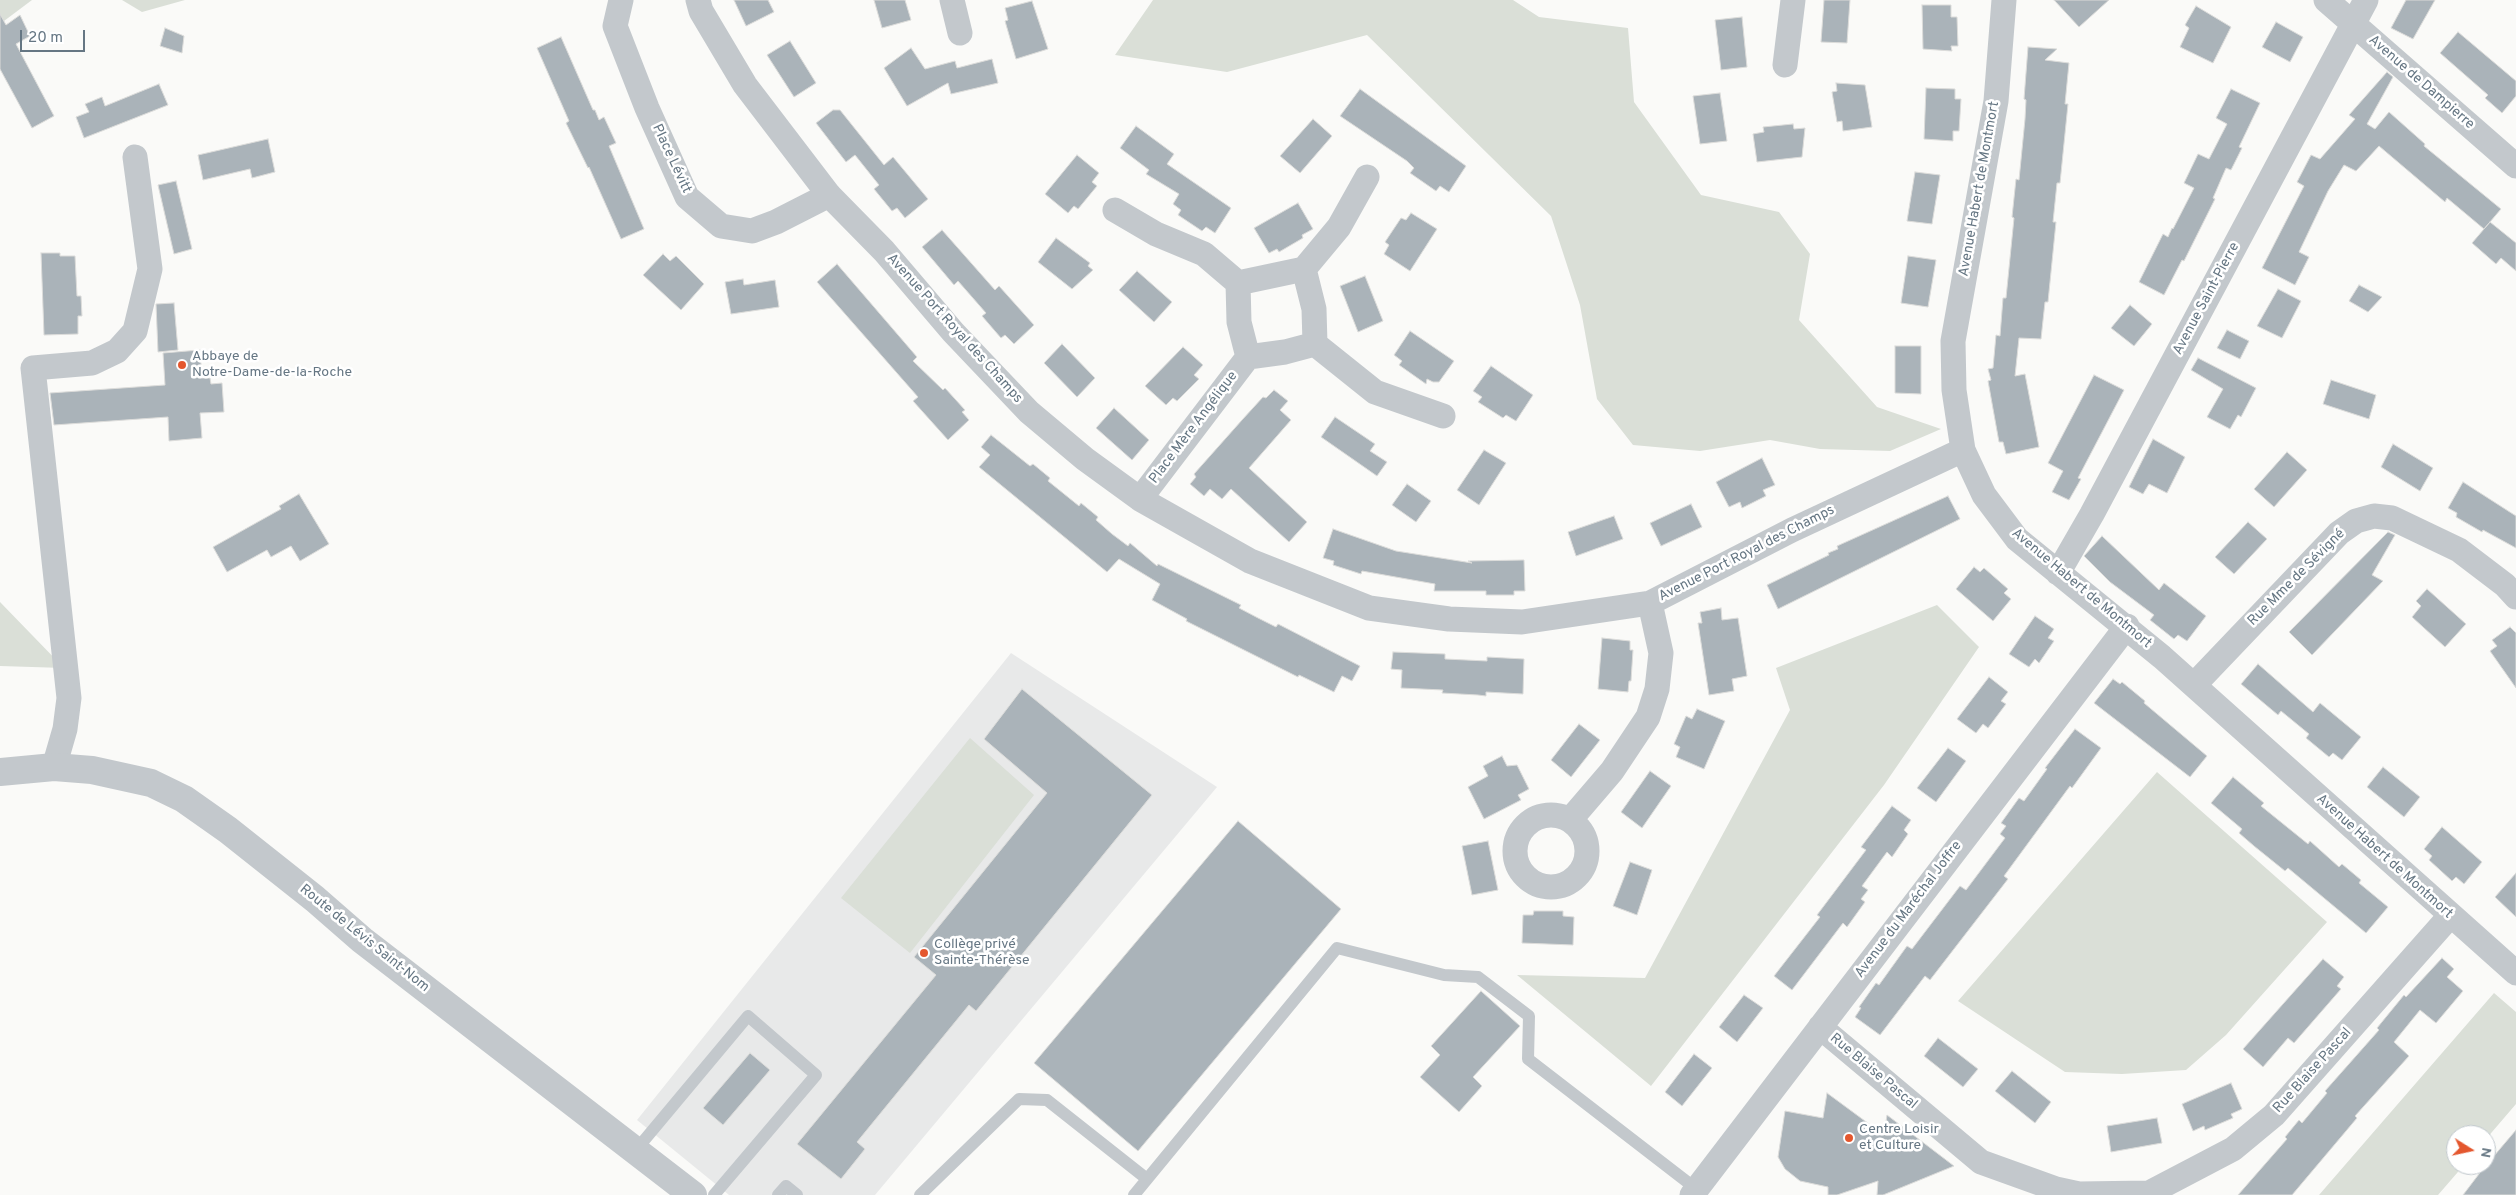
<!DOCTYPE html>
<meta charset="utf-8">
<style>
body{margin:0}
#map{position:relative;width:2516px;height:1195px;overflow:hidden;background:#fafaf8;font-family:Overpass,sans-serif}
canvas{display:block}
.north{position:absolute;left:2446px;top:1125px;width:50px;height:50px;box-sizing:border-box;background:#fff;border:1px solid #c1c8cd;border-radius:50%;rotate:100deg;font-size:14px;font-weight:700;line-height:20px;text-align:center;color:#657683}
.north::after{content:'';display:block;margin:auto;width:18px;height:22px;background:#e4572e;clip-path:polygon(50% 0,100% 100%,50% 72%,0 100%)}
.scale{position:absolute;left:20px;top:30px;width:65px;height:22px;box-sizing:border-box;border:2px solid #657683;border-top:0;padding-left:6px;font-size:15px;line-height:18px;white-space:nowrap;color:#657683;-webkit-text-stroke:4px #fff;paint-order:stroke}
</style>
<div id="map">
<canvas width="2516" height="1195"></canvas>
<div class="north">N</div>
<div class="scale">20 m</div>
</div>
<script>
const g = document.querySelector('canvas').getContext('2d');
g.lineJoin = 'round';
function paint(path, color) { g.fillStyle = color; g.fill(path, 'evenodd'); }
const shape = rows => new Path2D(rows.map(r => 'M' + r).join(''));
function trace(path, color, width, dash) { g.strokeStyle = color; g.lineWidth = width; g.lineCap = dash ? 'butt' : 'round'; g.setLineDash(dash || []); g.stroke(path); }
function drawText(font, color, halo, rows, align = 'center') {
  g.font = font + ' Overpass,sans-serif'; g.lineWidth = 5; g.setLineDash([]); g.textBaseline = 'middle'; g.strokeStyle = halo; g.fillStyle = color; for (const [text, x, y, turn = 0] of rows) {
    g.save(); g.translate(x, y); g.rotate((+turn || 0) * Math.PI / 180); g.textAlign = isNaN(turn) ? turn : align; if (halo) g.strokeText(text, 0, 0); g.fillText(text, 0, 0); g.restore();
  }
}
paint(shape([
 [1011,653,1217,787,875,1195,729,1195,637,1120]
]), '#e8e9e9');
paint(shape([
 [0,0,32,0,0,24],
 [122,0,185,0,142,12],
 [1153,0,1513,0,1539,17,1628,28,1634,102,1701,195,1779,212,1810,254,1799,320,1877,407,1941,429,1890,451,1820,449,1770,440,1700,451,1633,445,1597,399,1580,305,1551,216,1367,35,1227,72,1115,55],
 [0,602,64,668,0,666],
 [1937,605,1979,647,1884,785,1651,1086,1517,975,1645,978,1790,710,1776,668],
 [970,738,1034,795,910,953,841,898],
 [2157,772,2327,922,2226,1035,2186,1070,2122,1074,2065,1072,1958,1001],
 [2494,993,2516,1012,2516,1104,2486,1139,2486,1135,2456,1135,2456,1165,2464,1165,2438,1195,2319,1195]
]), '#dadfd7');
const building = shape([
 [734,0,768,0,774,12,746,26,734,0],
 [874,0,905,0,911,20,882,28,874,0],
 [1824,0,1850,0,1847,43,1821,42,1824,0],
 [2054,0,2109,0,2079,27,2054,0],
 [2406,0,2435,0,2413,39,2391,28,2406,0],
 [1032,1,1048,49,1016,59,1005,21,1008,20,1005,8,1032,1],
 [1922,5,1951,5,1951,17,1957,17,1958,46,1951,46,1952,51,1923,49,1922,5],
 [2196,6,2231,27,2213,63,2180,47,2189,28,2185,25,2196,6],
 [0,14,6,25,20,15,30,36,16,44,54,116,32,128,0,69,0,14],
 [1742,17,1747,67,1721,70,1715,20,1742,17],
 [2276,22,2303,37,2290,62,2262,47,2276,22],
 [165,28,184,36,182,53,160,46,165,28],
 [2458,32,2516,81,2516,96,2502,113,2485,98,2488,95,2440,53,2458,32],
 [561,37,593,110,595,110,599,120,604,117,616,143,609,146,644,229,621,239,589,167,588,168,566,123,569,121,537,48,561,37],
 [790,41,816,83,794,97,767,55,790,41],
 [2028,47,2057,49,2045,60,2069,63,2065,104,2068,104,2060,183,2057,183,2053,222,2056,222,2048,302,2045,302,2041,339,2019,338,2015,376,2025,374,2039,447,2006,454,2003,442,1999,442,1988,381,1991,380,1988,369,1993,368,1996,335,2000,336,2003,298,2006,298,2014,218,2012,217,2016,179,2019,180,2025,119,2026,100,2024,99,2028,47],
 [911,48,925,69,955,61,957,68,992,59,998,83,951,94,948,83,907,106,884,68,911,48],
 [2387,72,2393,77,2367,124,2375,129,2389,112,2425,144,2424,146,2501,209,2484,229,2447,198,2445,202,2379,146,2356,171,2344,165,2328,191,2299,252,2309,257,2295,285,2262,268,2304,186,2297,182,2311,155,2320,159,2355,119,2349,115,2387,72],
 [1836,83,1865,85,1872,127,1843,131,1842,121,1837,122,1832,92,1837,91,1836,83],
 [159,84,168,105,84,138,76,117,89,112,85,104,102,97,105,106,159,84],
 [1926,88,1955,89,1955,99,1961,99,1959,131,1953,131,1953,141,1924,139,1926,88],
 [1360,89,1466,166,1449,192,1440,186,1436,191,1410,173,1414,168,1407,161,1340,116,1360,89],
 [2231,89,2260,103,2239,147,2242,148,2231,170,2226,168,2213,198,2215,199,2184,261,2182,260,2164,295,2139,282,2163,234,2168,237,2172,228,2173,229,2194,188,2184,183,2198,154,2209,159,2227,124,2216,118,2231,89],
 [1720,93,1727,141,1700,144,1693,96,1720,93],
 [833,110,840,110,884,165,893,157,928,199,905,218,897,208,892,211,874,189,879,185,855,155,846,162,816,123,833,110],
 [1313,119,1332,136,1300,173,1280,156,1313,119],
 [1793,124,1794,129,1805,128,1802,157,1757,162,1753,134,1764,132,1763,127,1793,124],
 [1136,126,1174,154,1167,164,1231,208,1215,233,1206,227,1202,231,1178,215,1181,210,1173,204,1179,194,1146,174,1149,170,1120,148,1136,126],
 [268,139,275,172,252,178,250,169,203,180,198,155,268,139],
 [1077,155,1099,173,1092,182,1097,186,1078,209,1074,206,1068,213,1045,194,1077,155],
 [1915,172,1940,175,1932,224,1907,221,1915,172],
 [176,181,192,249,174,254,158,185,176,181],
 [1298,203,1313,229,1302,235,1303,238,1279,252,1277,249,1269,253,1254,228,1298,203],
 [1411,213,1437,229,1410,271,1384,254,1389,245,1385,242,1401,218,1406,220,1411,213],
 [2490,222,2516,243,2516,271,2501,258,2496,264,2472,243,2490,222],
 [942,230,995,290,999,286,1034,325,1014,344,1005,335,1001,338,982,316,986,313,958,281,954,285,922,247,942,230],
 [1056,238,1090,263,1088,266,1093,270,1072,289,1038,262,1056,238],
 [41,253,60,253,60,256,75,256,77,296,81,296,82,316,78,316,78,334,44,335,41,253],
 [663,254,670,261,676,256,704,284,681,310,643,275,663,254],
 [1908,256,1936,260,1928,307,1901,303,1908,256],
 [837,264,917,357,913,361,943,390,945,388,965,410,962,412,969,420,948,440,913,401,918,397,817,282,837,264],
 [1137,271,1172,302,1154,322,1119,290,1137,271],
 [1365,276,1383,321,1358,332,1340,286,1365,276],
 [743,279,744,285,775,280,779,307,731,314,725,282,743,279],
 [2359,285,2382,297,2368,312,2349,301,2359,285],
 [2278,289,2301,301,2282,338,2257,326,2278,289],
 [174,303,178,350,158,352,156,304,174,303],
 [2130,305,2152,324,2134,346,2111,328,2130,305],
 [2227,330,2249,341,2240,359,2217,348,2227,330],
 [1410,331,1454,361,1439,382,1433,382,1427,379,1426,384,1399,365,1402,361,1394,355,1410,331],
 [1062,344,1095,378,1077,397,1044,363,1062,344],
 [1895,346,1921,346,1921,394,1895,393,1895,346],
 [1183,347,1203,365,1194,375,1199,379,1177,401,1173,398,1166,405,1145,386,1183,347],
 [200,350,202,378,210,378,211,384,222,383,224,412,200,413,202,438,169,441,168,417,54,425,50,393,165,385,163,353,200,350],
 [2198,358,2256,388,2241,417,2238,415,2230,429,2207,417,2223,389,2191,370,2198,358],
 [1491,366,1533,395,1516,421,1506,415,1503,418,1478,402,1482,397,1473,391,1491,366],
 [2094,375,2124,390,2078,478,2081,479,2069,500,2052,492,2063,471,2048,463,2094,375],
 [2331,380,2376,395,2369,419,2323,404,2331,380],
 [1274,390,1288,401,1280,410,1291,420,1249,468,1307,522,1289,542,1231,489,1222,499,1210,489,1204,496,1190,484,1196,477,1194,474,1242,420,1263,397,1266,398,1274,390],
 [1114,408,1149,440,1132,460,1096,428,1114,408],
 [1335,417,1375,444,1370,451,1387,462,1377,476,1321,437,1335,417],
 [991,435,1030,466,1033,464,1050,478,1048,481,1079,506,1081,503,1098,517,1096,520,1112,534,1128,546,1130,543,1157,566,1158,564,1241,605,1239,608,1258,618,1276,627,1278,624,1360,666,1352,681,1342,676,1334,692,1299,675,1298,677,1186,621,1187,619,1152,600,1160,584,1119,559,1107,572,979,467,990,455,981,447,991,435],
 [2153,439,2185,457,2167,493,2149,484,2143,494,2129,487,2153,439],
 [2393,444,2433,468,2420,491,2381,467,2393,444],
 [1484,450,1506,463,1479,505,1457,490,1484,450],
 [2287,452,2307,470,2274,507,2254,489,2287,452],
 [1762,458,1775,485,1763,490,1766,496,1742,508,1740,502,1729,507,1716,482,1762,458],
 [2463,482,2516,516,2516,548,2483,530,2482,532,2456,517,2457,513,2448,508,2463,482],
 [1407,484,1431,501,1416,522,1392,505,1407,484],
 [299,494,329,544,300,561,291,546,271,557,267,550,227,572,213,547,281,509,279,506,299,494],
 [1948,496,1960,519,1778,609,1767,585,1829,555,1828,553,1838,549,1837,546,1948,496],
 [1691,504,1702,527,1661,546,1650,523,1691,504],
 [1614,516,1623,539,1576,556,1568,532,1614,516],
 [2248,522,2267,539,2234,574,2215,557,2248,522],
 [1333,529,1396,551,1472,563,1468,561,1524,560,1525,591,1514,591,1514,595,1486,595,1486,591,1434,591,1435,584,1362,571,1361,574,1333,565,1334,561,1323,558,1333,529],
 [2388,532,2395,535,2372,575,2383,581,2312,655,2289,632,2388,532],
 [2102,536,2159,590,2164,583,2206,616,2187,641,2178,635,2174,639,2150,620,2154,615,2110,582,2084,556,2102,536],
 [1974,567,1980,572,1984,568,2008,589,2004,593,2011,599,1993,621,1956,589,1974,567],
 [2427,589,2466,624,2445,647,2412,617,2421,606,2416,601,2427,589],
 [1721,608,1722,620,1738,618,1747,676,1732,679,1734,691,1709,695,1698,623,1702,623,1700,612,1721,608],
 [2035,616,2054,629,2048,638,2054,641,2039,663,2035,659,2029,667,2009,654,2035,616],
 [2510,627,2516,633,2516,688,2490,651,2497,646,2492,640,2510,627],
 [1602,638,1630,641,1630,650,1633,650,1631,681,1629,681,1628,692,1598,689,1602,638],
 [1393,652,1445,654,1445,659,1487,661,1487,657,1524,659,1523,694,1486,692,1486,696,1478,695,1442,693,1443,690,1401,688,1402,670,1391,669,1393,652],
 [2258,664,2313,712,2320,703,2361,737,2342,760,2333,753,2329,757,2306,738,2309,734,2281,711,2278,715,2241,684,2258,664],
 [1989,677,2008,692,2001,701,2006,704,1988,728,1983,724,1976,733,1957,719,1989,677],
 [2113,679,2120,684,2122,682,2145,701,2144,703,2207,756,2190,777,2094,703,2113,679],
 [1022,689,1152,795,976,1011,969,1005,857,1142,865,1149,841,1179,797,1144,936,975,914,957,1047,793,984,739,1022,689],
 [1697,709,1725,721,1704,769,1676,757,1680,747,1674,744,1686,716,1692,719,1697,709],
 [1579,724,1600,740,1571,777,1551,760,1579,724],
 [2075,729,2101,748,2072,788,2070,786,2004,876,2008,879,1930,980,1925,976,1880,1035,1855,1017,1861,1008,1859,1007,1876,983,1879,985,1907,946,1912,949,1960,886,1966,890,2005,838,2000,834,2006,826,2001,823,2019,798,2024,801,2047,769,2045,768,2075,729],
 [1948,748,1966,761,1936,802,1917,788,1948,748],
 [1502,756,1507,766,1517,765,1529,789,1518,795,1521,800,1484,819,1468,787,1488,776,1483,766,1502,756],
 [2383,767,2420,797,2404,817,2367,787,2383,767],
 [1650,771,1671,786,1642,828,1621,812,1650,771],
 [2233,777,2264,803,2261,806,2308,844,2310,841,2339,867,2342,864,2361,880,2359,883,2388,907,2366,933,2288,868,2285,871,2254,846,2239,833,2242,829,2211,803,2233,777],
 [1892,806,1911,820,1904,830,1908,834,1892,857,1887,852,1862,886,1868,890,1861,899,1865,902,1847,927,1843,923,1792,990,1774,976,1820,917,1817,915,1866,850,1861,847,1892,806],
 [1238,821,1341,909,1138,1151,1034,1063,1238,821],
 [2442,827,2482,862,2464,884,2456,877,2452,881,2429,860,2432,856,2424,849,2442,827],
 [1488,841,1498,890,1472,895,1462,846,1488,841],
 [1630,862,1652,870,1637,915,1613,906,1630,862],
 [2516,873,2516,917,2495,897,2516,873],
 [1534,911,1563,911,1563,916,1574,917,1573,945,1522,943,1523,915,1533,915,1534,911],
 [2442,958,2454,969,2447,977,2463,991,2436,1023,2420,1010,2394,1042,2409,1056,2355,1116,2357,1118,2292,1195,2238,1195,2287,1139,2285,1137,2299,1120,2302,1123,2327,1093,2325,1091,2379,1030,2377,1028,2404,995,2406,997,2442,958],
 [2323,959,2344,977,2337,986,2341,989,2294,1043,2288,1038,2263,1067,2243,1049,2323,959],
 [1481,991,1520,1026,1473,1077,1482,1086,1459,1112,1420,1077,1440,1055,1431,1046,1481,991],
 [1744,995,1763,1008,1737,1042,1719,1027,1744,995],
 [1938,1038,1978,1069,1963,1087,1924,1056,1938,1038],
 [750,1053,770,1070,723,1125,703,1108,750,1053],
 [1694,1054,1712,1068,1682,1106,1665,1092,1694,1054],
 [2012,1071,2051,1102,2035,1123,1995,1091,2012,1071],
 [2231,1083,2242,1109,2231,1114,2233,1118,2205,1130,2204,1126,2193,1131,2182,1104,2231,1083],
 [1827,1093,1884,1135,1887,1115,1954,1166,1883,1195,1877,1195,1878,1181,1837,1195,1828,1195,1828,1187,1800,1181,1785,1169,1778,1157,1785,1111,1823,1118,1827,1093],
 [2157,1118,2162,1143,2111,1152,2107,1126,2157,1118],
 [2516,1130,2516,1195,2463,1195,2482,1170,2516,1130]
]);
paint(building, '#aab3b9');
trace(building, '#dcdcda', 1);
trace(shape([
 [636,1150,748,1016,816,1075,714,1195],
 [778,1195,786,1186,797,1195],
 [920,1195,1019,1099,1047,1100,1147,1179],
 [1134,1195,1337,948,1444,975,1478,977,1529,1016,1528,1059,1699,1191]
]), '#c3c8cc', 12);
trace(shape([
 [621,0,615,26,647,108,687,197,721,226,752,231,776,222,829,195],
 [698,0,701,11,745,85,829,195,884,251,953,332,1029,412,1085,459,1140,499,1250,561,1369,608,1449,619,1522,622,1650,603,1792,530,1963,450],
 [952,0,960,33],
 [2004,0,1996,101,1953,341,1954,390,1963,450,1984,495,2017,539,2162,657,2516,973],
 [2326,0,2516,166],
 [1785,65,1793,0],
 [1115,210,1156,234,1204,254,1238,283],
 [1304,269,1314,309,1315,344,1285,352,1248,357,1239,322,1238,283,1304,269,1339,227,1367,177],
 [1315,344,1375,392,1443,416],
 [1140,499,1248,357],
 [2058,573,2092,514,2366,0],
 [2194,685,2339,533,2356,521,2374,516,2392,518,2459,550,2505,585,2516,597],
 [54,767,65,729,69,698,33,368,92,363,117,351,135,331,150,269,135,157],
 '1515 851a36 36 0 1 1 72 0a36 36 0 1 1-72 0Z',
 [1570,820,1612,771,1648,717,1657,689,1661,653,1650,603],
 [1820,1027,1981,1162,2056,1189,2079,1194,2149,1193,2233,1149,2274,1115,2450,916],
 [1692,1195,2127,626]
]), '#c3c8cc', 25);
trace(shape([
 [0,772,54,767,92,770,151,783,184,799,228,830,315,899,362,940,693,1195]
]), '#c3c8cc', 28);
for (const [x, y, r, color] of [
 [182,365,5,"#e4572e"],
 [924,953,5,"#e4572e"],
 [1849,1138,5,"#e4572e"]
]) { const dot = new Path2D(); dot.arc(x, y, r, 0, 2 * Math.PI); g.fillStyle = color; g.fill(dot); trace(dot, '#fff', 2); }
drawText('14px', '#657683', '#fff', [
 ["Avenue de Dampierre",2421,83,41],
 ["Place Lévitt",671,159,65],
 ["Avenue Habert de Montmort",1980,189,-80],
 ["Avenue Saint-Pierre",2207,299,-62],
 ["Avenue Port Royal des Champs",954,329,48],
 ["Place Mère Angélique",1194,428,-53],
 ["Avenue Port Royal des Champs",1747,554,-27],
 ["Rue Mme de Sévigné",2297,578,-45],
 ["Avenue Habert de Montmort",2081,589,40],
 ["Avenue Habert de Montmort",2384,857,42],
 ["Avenue du Maréchal Joffre",1909,910,-53],
 ["Route de Lévis Saint-Nom",364,939,39],
 ["Rue Blaise Pascal",2313,1071,-48],
 ["Rue Blaise Pascal",1873,1072,40]
]);
drawText('14px', '#657683', '#fff', [
 ["Abbaye de",192,357],
 ["Notre-Dame-de-la-Roche",192,373],
 ["Collège privé",934,945],
 ["Sainte-Thérèse",934,961],
 ["Centre Loisir",1859,1130],
 ["et Culture",1859,1146]
], 'left');
</script>
